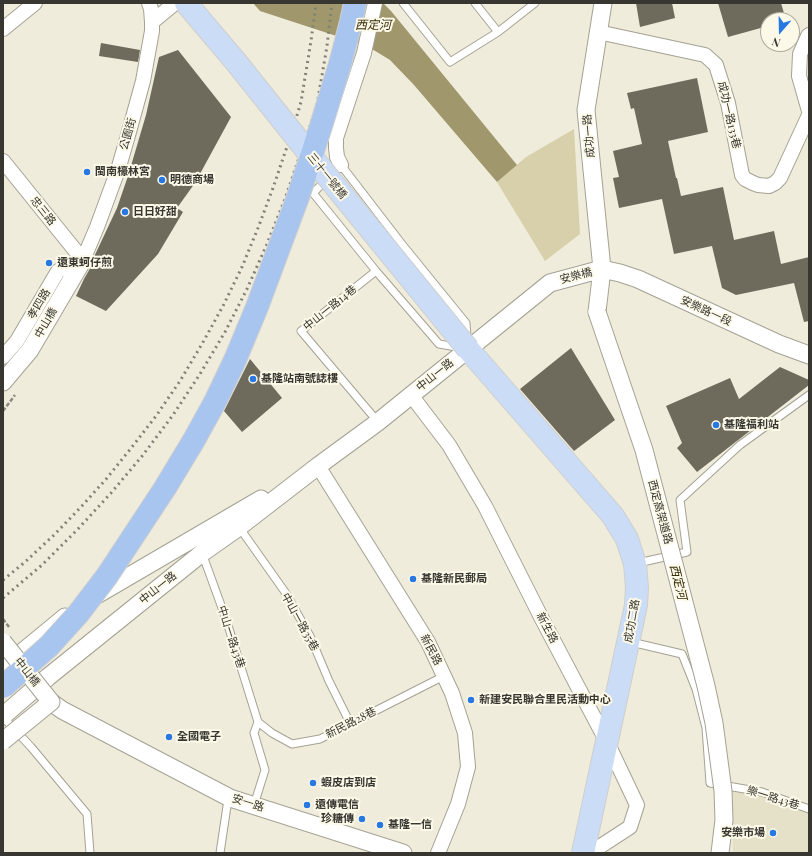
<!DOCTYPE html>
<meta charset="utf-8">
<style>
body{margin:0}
#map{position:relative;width:812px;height:856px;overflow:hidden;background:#efecdc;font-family:"Playfair Display",serif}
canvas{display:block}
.frame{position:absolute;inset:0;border:4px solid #373630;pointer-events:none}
.north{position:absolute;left:760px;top:12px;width:40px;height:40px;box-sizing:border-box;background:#fdf9e9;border:1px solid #aeab9f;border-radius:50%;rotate:200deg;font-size:11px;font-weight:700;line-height:16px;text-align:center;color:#373630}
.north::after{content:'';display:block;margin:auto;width:14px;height:18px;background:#2778e3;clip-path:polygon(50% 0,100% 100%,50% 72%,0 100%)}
</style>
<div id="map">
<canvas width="812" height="856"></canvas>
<div class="frame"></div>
<div class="north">N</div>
</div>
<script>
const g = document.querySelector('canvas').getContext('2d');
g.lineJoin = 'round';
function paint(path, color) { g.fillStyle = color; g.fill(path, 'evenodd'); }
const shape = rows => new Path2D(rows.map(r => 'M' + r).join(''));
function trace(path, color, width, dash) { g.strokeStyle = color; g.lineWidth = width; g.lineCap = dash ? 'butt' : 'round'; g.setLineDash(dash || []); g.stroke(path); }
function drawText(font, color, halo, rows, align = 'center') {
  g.font = font + ' "Playfair Display","Noto Sans TC",serif'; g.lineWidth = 4; g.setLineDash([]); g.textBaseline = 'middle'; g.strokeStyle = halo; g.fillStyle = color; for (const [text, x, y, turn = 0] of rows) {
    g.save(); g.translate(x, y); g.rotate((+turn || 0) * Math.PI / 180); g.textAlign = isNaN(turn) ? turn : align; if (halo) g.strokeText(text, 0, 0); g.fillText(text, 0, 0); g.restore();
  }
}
paint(shape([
 [736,788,809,809,809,853,733,853,731,789]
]), '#e5e0c8');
paint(shape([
 [574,129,580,234,545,261,497,182,526,157]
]), '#d7d0ab');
paint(shape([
 [253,3,383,3,391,11,517,165,497,182,414,85,390,60,367,46,260,11]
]), '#a0976c');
paint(shape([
 [636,3,672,3,675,18,640,27],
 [718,3,781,3,786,20,768,20,768,26,728,37],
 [101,43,140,50,138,62,99,56],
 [178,50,231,117,195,183,177,208,183,212,158,254,106,311,76,296,84,279,92,265,93,259,117,208,128,176,146,115,159,57],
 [697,78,708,132,668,141,676,178,677,178,681,196,723,187,734,240,774,231,781,264,809,257,809,321,804,322,794,283,736,295,722,288,712,246,674,254,662,199,619,208,613,178,619,177,613,151,642,144,634,108,631,109,627,93],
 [571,348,615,420,574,451,520,389],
 [250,359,282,398,242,432,224,411],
 [780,367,809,380,809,385,697,472,677,448,682,443,666,406,730,378,739,399]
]), '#6e6b5d');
const service = shape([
 [403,3,450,62,498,32,535,3],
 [475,3,498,32],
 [341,165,401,243,466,323,468,349,439,344,376,271,313,193,341,165],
 [376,271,301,331,378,422],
 [239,527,285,592,310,636,329,681,350,723],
 [202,553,226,619,258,722],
 [638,563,687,552,680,500,740,445,809,395],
 [631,642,682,654,696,689,706,728,710,783,762,792,809,809],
 [3,717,31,747,87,814,90,853],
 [258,722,272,733,292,744,320,739,444,676],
 [254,805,265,770,254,733,258,722],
 [220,853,227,806,230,798]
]);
const minor = shape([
 [152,22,175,3],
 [3,29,35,3],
 [598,32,705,55,716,65,728,103,741,170,742,175,745,179,753,183,758,185,769,186,775,183,780,178,809,115],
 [809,35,808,36,800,54,799,76,809,111],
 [3,161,83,260],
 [341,165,337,157,336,148,336,138,364,53,375,3],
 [83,260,97,227,118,170,127,139,143,81,152,31,152,22,151,9,149,3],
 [3,357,17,341,58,271,83,260],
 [411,395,449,445,485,506,542,619,607,742,637,805,630,827,590,853],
 [318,466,428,642,452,693,465,733,468,767,458,804,438,853]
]);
const tertiary = shape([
 [597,312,602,269,586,110,603,3],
 [3,382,30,350,83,260],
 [95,596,261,499],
 [3,668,65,617],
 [51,702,62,710,230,798,403,853],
 [3,716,48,677,202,553,239,527,318,466,378,422,550,283,602,269,620,273,638,279,779,344,809,355]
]);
const primary = shape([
 [468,349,613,516,627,539,635,564,637,587,636,605,583,853]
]);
const motorway = shape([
 [340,64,351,22,355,3]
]);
trace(service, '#a5a293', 9);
trace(minor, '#a5a293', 16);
trace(tertiary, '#a5a293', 19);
trace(primary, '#cfcfcd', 24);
trace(motorway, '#cfcfcd', 24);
trace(shape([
 [3,411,15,395]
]), '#8b897e', 2.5, [4, 2]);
trace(service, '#fff', 7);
trace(minor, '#fff', 14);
trace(tertiary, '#fff', 17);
trace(primary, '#cbdcf6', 22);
trace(motorway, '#a8c5f0', 22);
trace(shape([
 [3,580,25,562,54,535,81,507,107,478,132,447,156,416,180,381,202,344,223,306,242,267,258,228,273,188,293,129,301,102,311,41,316,3],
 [3,598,42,565,77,530,111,493,143,455,173,415,200,374,225,332,247,289,267,244,285,199,317,105,327,46,332,3]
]), '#828176', 3, [2, 4]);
const tertiaryBridge = shape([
 [597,312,644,450,706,686,714,723,723,791,724,820,720,853],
 [3,642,51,702,3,741]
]);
const primaryBridge = shape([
 [186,3,236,62,327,176,468,349]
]);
const motorwayBridge = shape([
 [3,687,49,646,78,614,107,576,165,488,194,440,216,400,235,360,257,307,298,197,321,126,340,64]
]);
trace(tertiaryBridge, '#a5a293', 19, []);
trace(primaryBridge, '#cfcfcd', 24, []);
trace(motorwayBridge, '#cfcfcd', 24, []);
trace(shape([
 [3,619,9,627]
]), '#8b897e', 2.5, [4, 2]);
trace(tertiaryBridge, '#fff', 17);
trace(primaryBridge, '#cbdcf6', 22);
trace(motorwayBridge, '#a8c5f0', 22);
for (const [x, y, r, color] of [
 [87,172,4,"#2778e3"],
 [162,180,4,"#2778e3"],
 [125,212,4,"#2778e3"],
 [49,263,4,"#2778e3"],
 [253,379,4,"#2778e3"],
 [716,425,4,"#2778e3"],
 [413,579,4,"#2778e3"],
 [471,700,4,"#2778e3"],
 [169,737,4,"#2778e3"],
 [313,783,4,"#2778e3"],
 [307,805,4,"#2778e3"],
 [362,819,4,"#2778e3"],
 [380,825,4,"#2778e3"],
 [773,833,4,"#2778e3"]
]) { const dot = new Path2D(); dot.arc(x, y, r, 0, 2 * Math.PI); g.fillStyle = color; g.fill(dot); trace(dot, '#fdf9e9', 1.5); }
drawText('11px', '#373630', '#fdf9e9', [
 ["成功一路133巷",729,115,77],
 ["公園街",128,134,-74],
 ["成功一路",589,136,-95],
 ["三十一號橋",327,176,51],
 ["忠三路",43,211,51],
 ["安樂橋",576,276,-15],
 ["孝四路",39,304,-59],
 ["中山一路14巷",330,308,-39],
 ["安樂路一段",706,311,25],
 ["中山橋",46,323,-60],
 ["中山一路",435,375,-39],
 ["西定高架道路",660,512,75],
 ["中山一路",158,588,-39],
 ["成功二路",632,621,-80],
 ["中山一路35巷",300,622,61],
 ["新生路",547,628,62],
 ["中山一路43巷",231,637,72],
 ["新民路",431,650,62],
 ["中山橋",27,672,51],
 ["新民路28巷",351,723,-27],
 ["樂一路43巷",773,798,17],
 ["安一路",248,803,18]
]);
drawText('bold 11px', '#373630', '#fdf9e9', [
 ["閩南檺林宮",95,172],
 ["明德商場",170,180],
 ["日日好甜",133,212],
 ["遠東蚵仔煎",57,263],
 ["基隆站南號誌樓",261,379],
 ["基隆福利站",724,425],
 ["基隆新民郵局",421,579],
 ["新建安民聯合里民活動中心",479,700],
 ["全國電子",177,737],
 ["蝦皮店到店",321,783],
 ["遠傳電信",315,805],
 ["珍糖傳",354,819,"right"],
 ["基隆一信",388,825],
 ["安樂市場",765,833,"right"]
], 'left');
drawText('italic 12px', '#352e09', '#fdf9e9', [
 ["西定河",373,25],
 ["西定河",678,582,76]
]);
</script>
